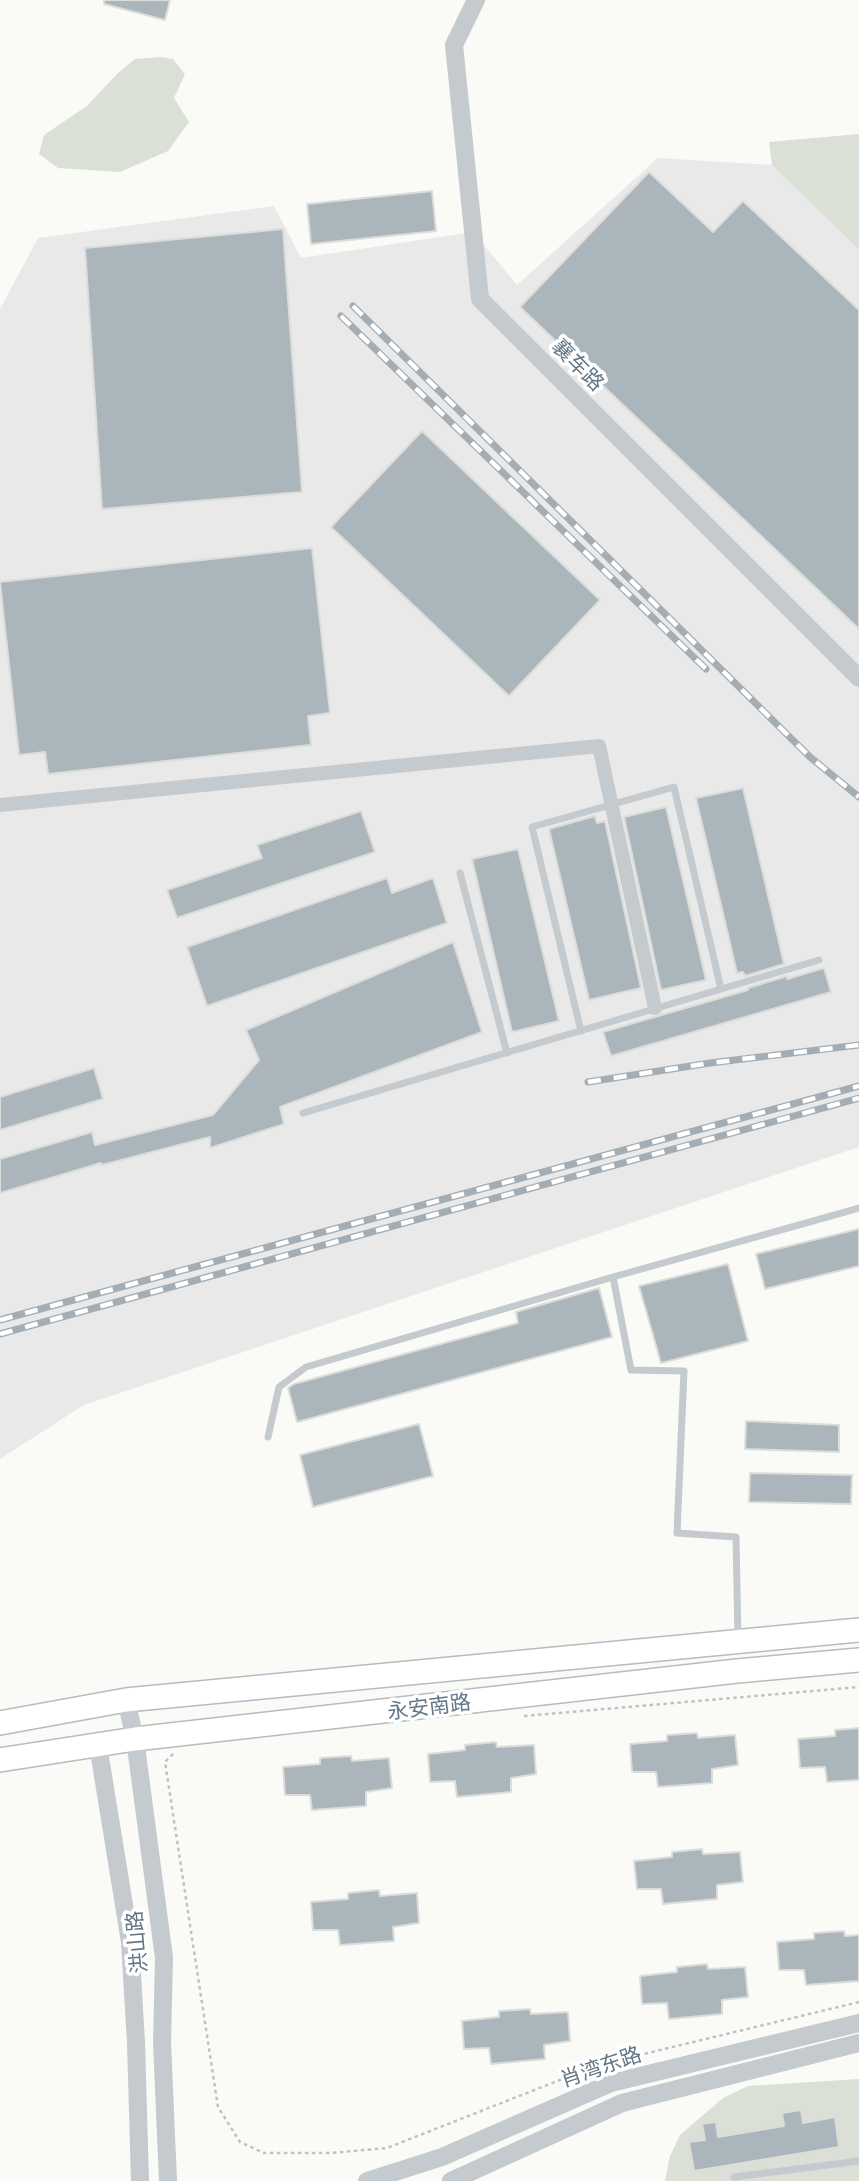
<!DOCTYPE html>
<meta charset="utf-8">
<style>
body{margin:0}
canvas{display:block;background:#fafaf7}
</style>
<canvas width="859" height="2181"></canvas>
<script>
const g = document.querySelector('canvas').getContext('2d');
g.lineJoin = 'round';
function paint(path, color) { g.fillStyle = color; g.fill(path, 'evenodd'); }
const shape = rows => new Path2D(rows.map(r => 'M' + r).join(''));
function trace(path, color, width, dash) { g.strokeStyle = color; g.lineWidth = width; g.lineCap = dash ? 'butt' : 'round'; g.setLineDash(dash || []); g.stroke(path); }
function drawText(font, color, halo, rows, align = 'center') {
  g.font = font + ' Commissioner,"Noto Sans SC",sans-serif'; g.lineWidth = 7; g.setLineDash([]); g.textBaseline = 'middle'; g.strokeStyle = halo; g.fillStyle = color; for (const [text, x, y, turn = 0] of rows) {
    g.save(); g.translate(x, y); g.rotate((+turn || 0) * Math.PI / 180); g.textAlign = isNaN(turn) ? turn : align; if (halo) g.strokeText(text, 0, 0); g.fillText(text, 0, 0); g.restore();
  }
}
paint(shape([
 [658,158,772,165,859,250,859,1147,84,1405,0,1459,0,309,38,238,274,206,301,258,473,232,517,285]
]), '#e8e9e8');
paint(shape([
 [161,57,173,59,185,74,174,98,189,122,168,151,120,172,58,168,39,154,44,135,87,106,117,74,135,59],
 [859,134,859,250,772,165,769,142],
 [859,2079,859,2181,665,2181,670,2156,680,2135,723,2098,748,2086]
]), '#dae0d6');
const building = shape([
 [104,0,170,0,165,20,104,4,104,0],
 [649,172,713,232,743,201,859,310,859,629,520,307,649,172],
 [432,191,436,231,311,244,307,204,432,191],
 [283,229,302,492,102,509,85,248,283,229],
 [422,431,600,600,509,696,331,527,422,431],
 [312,548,330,713,308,716,311,745,48,774,45,752,19,755,0,582,312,548],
 [743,788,784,964,745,976,743,972,737,973,696,798,743,788],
 [666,807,706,980,661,990,624,817,666,807],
 [361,811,375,852,177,918,167,890,262,858,257,845,361,811],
 [595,816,597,823,605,821,641,988,589,1000,549,829,595,816],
 [518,849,559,1021,512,1032,472,859,518,849],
 [387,878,392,893,433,878,447,923,207,1006,187,947,387,878],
 [453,942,482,1032,280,1107,284,1124,210,1148,210,1137,102,1165,101,1163,0,1193,0,1159,92,1132,95,1145,213,1115,259,1060,246,1030,453,942],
 [824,968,831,992,611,1056,603,1032,748,990,748,988,787,976,787,979,824,968],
 [94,1068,103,1099,0,1130,0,1097,94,1068],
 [859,1229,859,1266,765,1289,756,1254,859,1229],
 [728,1264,748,1341,661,1363,639,1286,728,1264],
 [599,1288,612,1337,297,1422,288,1388,294,1384,518,1323,516,1312,599,1288],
 [746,1421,839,1425,839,1452,745,1449,746,1421],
 [419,1424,433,1476,313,1507,300,1455,419,1424],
 [750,1473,852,1475,851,1504,749,1502,750,1473],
 [859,1728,859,1780,827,1782,825,1767,800,1768,798,1739,835,1736,835,1730,859,1728],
 [697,1733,698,1738,735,1735,738,1765,712,1769,712,1783,658,1787,656,1772,632,1772,630,1744,667,1741,667,1735,697,1733],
 [496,1742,497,1747,534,1745,536,1774,511,1778,511,1792,457,1797,455,1781,430,1782,428,1754,465,1750,465,1745,496,1742],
 [351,1756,352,1761,389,1758,392,1788,366,1792,366,1806,312,1810,310,1795,285,1795,283,1767,320,1764,320,1758,351,1756],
 [702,1849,703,1854,740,1852,743,1882,717,1885,717,1899,663,1904,661,1889,637,1889,634,1861,672,1857,672,1852,702,1849],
 [379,1890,380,1896,417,1893,419,1923,393,1927,394,1941,340,1945,338,1930,313,1930,311,1902,348,1899,348,1893,379,1890],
 [844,1931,845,1936,859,1935,859,1981,806,1985,804,1970,779,1970,777,1942,814,1939,814,1933,844,1931],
 [707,1964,708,1969,745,1967,748,1997,722,2000,722,2014,669,2019,667,2003,642,2004,640,1976,677,1972,677,1967,707,1964],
 [530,2009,531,2014,568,2012,570,2041,544,2045,545,2059,491,2064,489,2048,464,2049,462,2021,499,2017,499,2011,530,2009],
 [801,2110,803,2123,835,2117,839,2147,694,2171,689,2142,705,2140,702,2124,716,2122,718,2137,784,2126,782,2113,801,2110]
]);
paint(building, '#abb5bc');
trace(building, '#dcdcd9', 2);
const primary = shape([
 [0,1723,126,1700,859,1630],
 [0,1760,135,1739,737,1671,859,1660]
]);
trace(primary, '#b6bcc1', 26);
trace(shape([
 [524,1716,859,1687],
 [173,1754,165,1762,218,2107,240,2142,264,2153,331,2153,387,2148,598,2065,859,2002]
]), '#bfc2c5', 2.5, [3.5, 3.5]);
trace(shape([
 [460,873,507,1053],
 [581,1031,532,827,674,787,721,989],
 [303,1113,819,960],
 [268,1437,279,1387,306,1367,613,1277],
 [738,1640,736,1537,677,1533,684,1371,631,1370,613,1277,859,1208],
 [734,2177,859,2161]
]), '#c5cace', 7);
trace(shape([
 [0,805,599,746,655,1008]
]), '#c5cace', 14);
trace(shape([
 [476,0,454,45,480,299,859,678],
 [126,1700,135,1739,164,1958,162,2042,168,2181],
 [98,1745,130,1942,136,2042,140,2181],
 [367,2181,442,2157,611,2083,859,2023],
 [451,2181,622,2103,859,2043]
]), '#c5cace', 18);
trace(primary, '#fff', 23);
const rail = shape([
 [353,306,810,757,859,797],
 [341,316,706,669],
 [588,1082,710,1063,859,1045],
 [0,1320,859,1086],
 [0,1334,859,1098]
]);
trace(rail, '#a5adb4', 7);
trace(rail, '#fff', 4.5, [13]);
drawText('21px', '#627686', '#fff', [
 ["襄车路",578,365,45],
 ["永安南路",429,1707,-7],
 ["洪山路",137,1942,-95],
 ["肖湾东路",601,2067,-19]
]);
</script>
